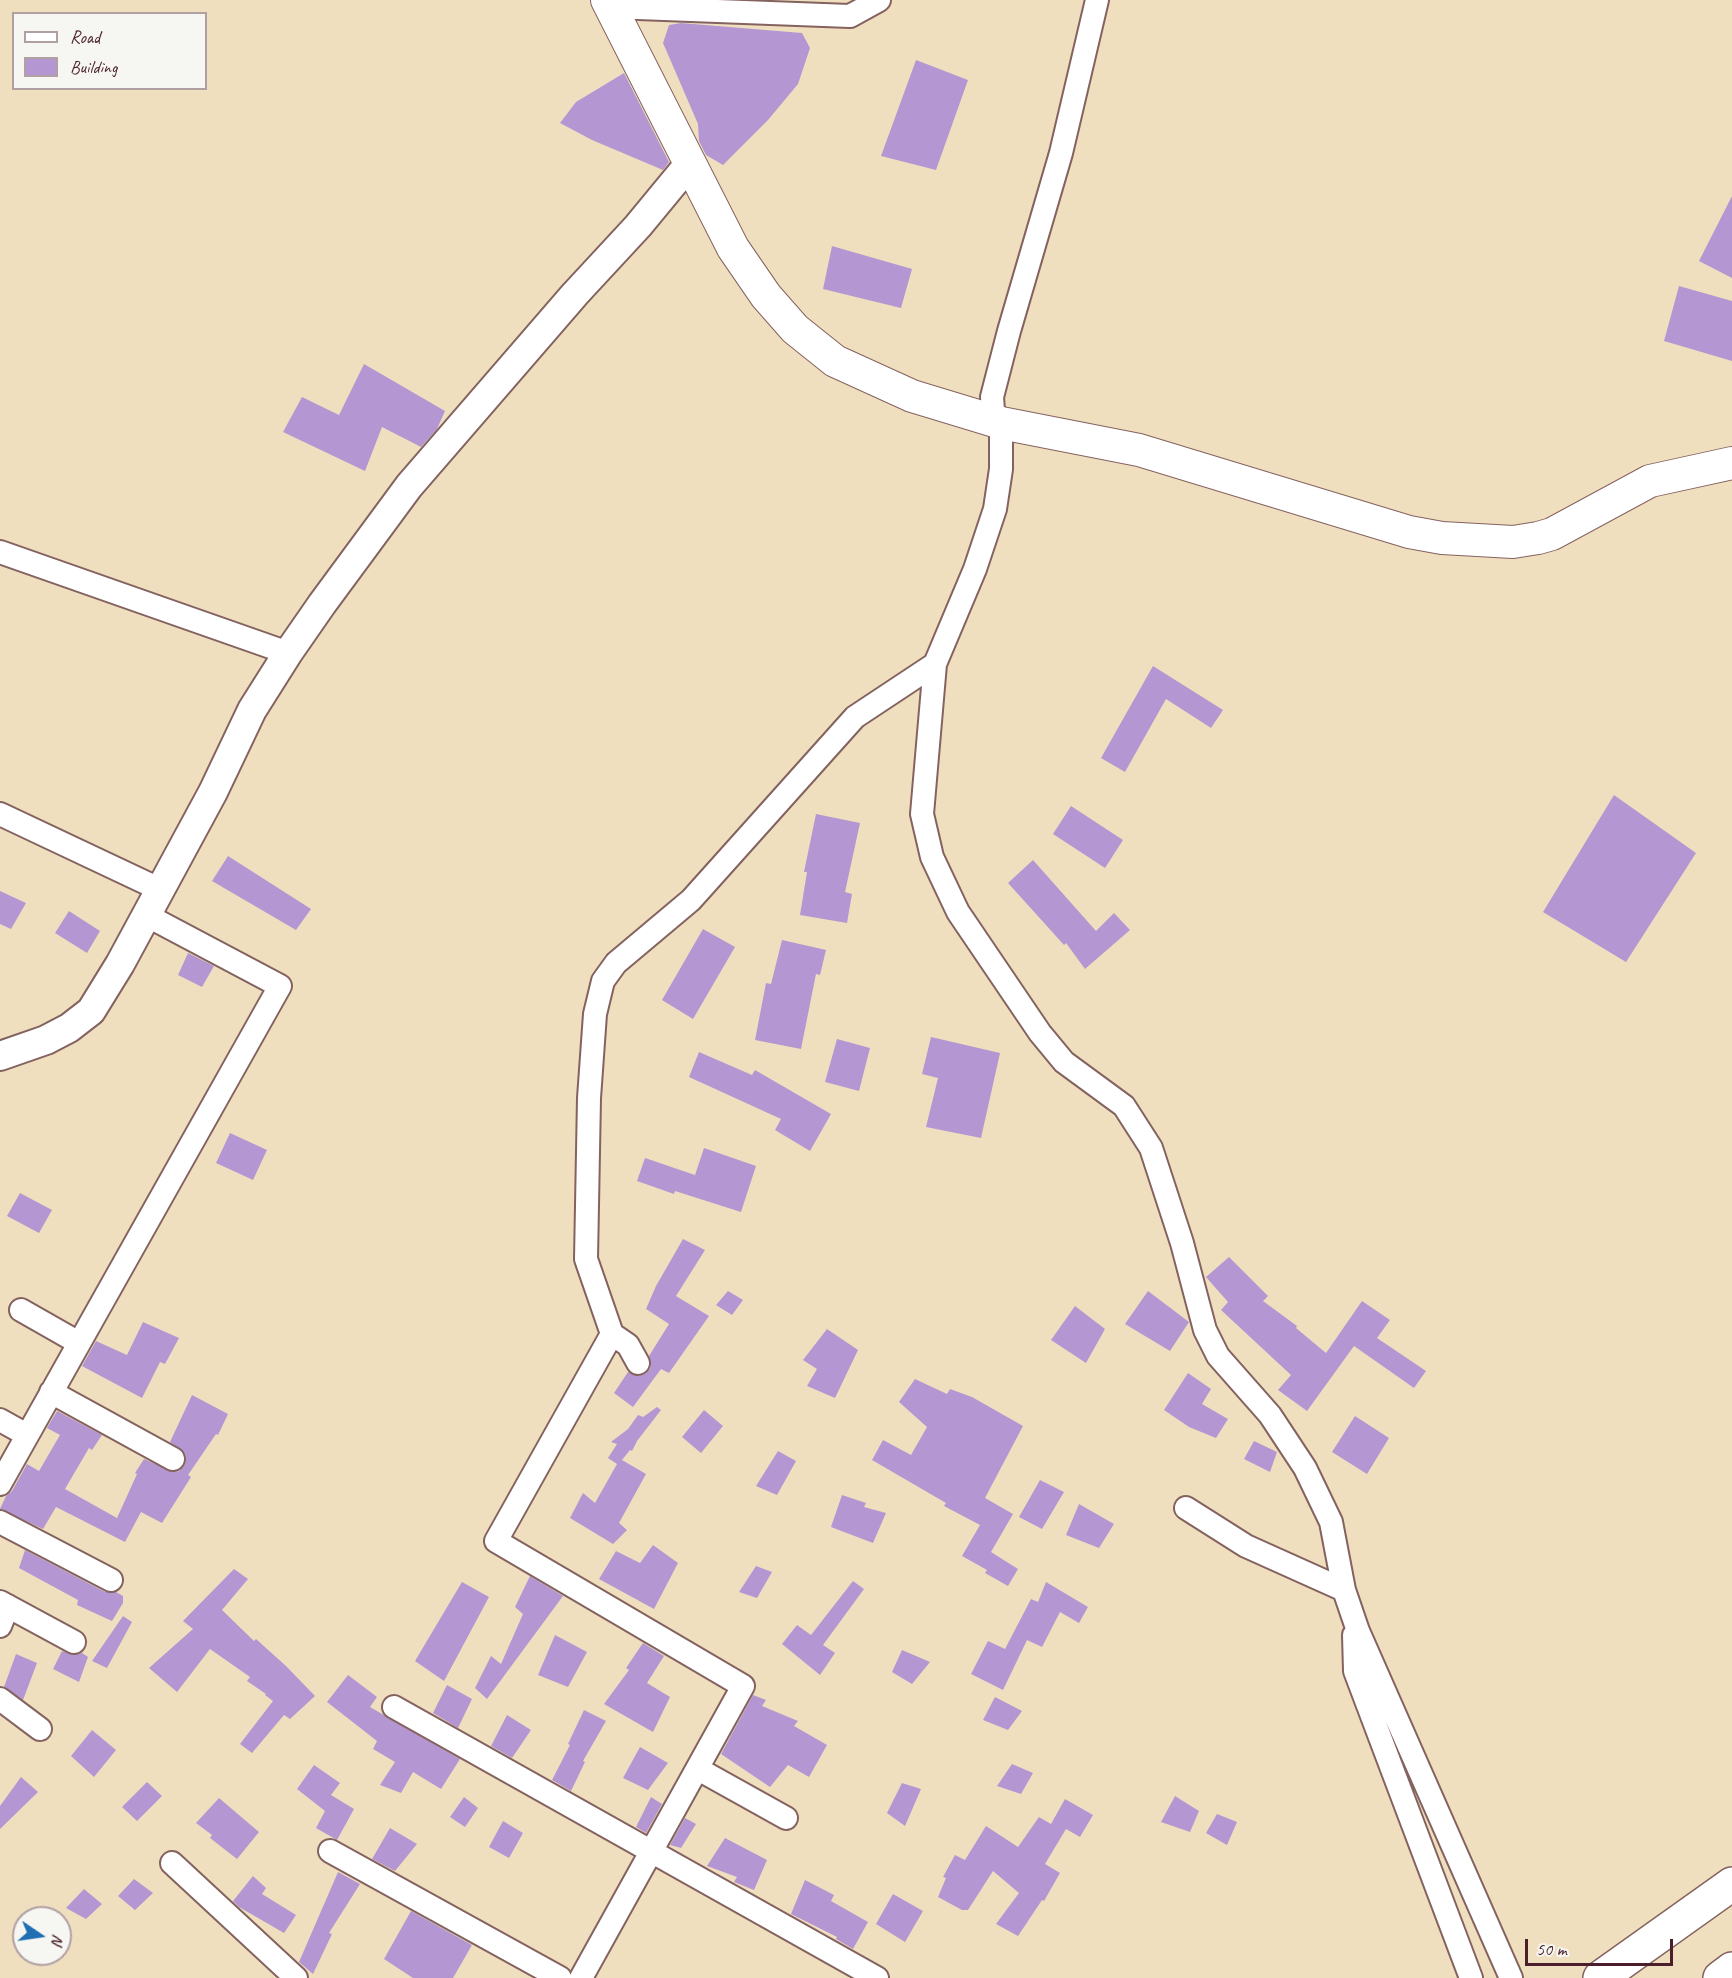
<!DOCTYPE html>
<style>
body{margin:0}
#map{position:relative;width:1732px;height:1978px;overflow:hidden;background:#f0dfbf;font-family:Caveat,sans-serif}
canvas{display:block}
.legend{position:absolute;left:12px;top:12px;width:195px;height:78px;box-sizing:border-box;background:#f6f6f2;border:2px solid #b1a0a2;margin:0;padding:8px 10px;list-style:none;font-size:18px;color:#4a1f2b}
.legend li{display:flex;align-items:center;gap:12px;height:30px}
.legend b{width:30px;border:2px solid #b1a0a2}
.north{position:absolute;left:12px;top:1906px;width:60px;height:60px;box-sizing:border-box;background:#f6f6f2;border:2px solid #b1a0a2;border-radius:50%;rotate:103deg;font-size:16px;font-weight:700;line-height:24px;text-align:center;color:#4a1f2b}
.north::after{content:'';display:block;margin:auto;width:21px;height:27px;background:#1f6fb2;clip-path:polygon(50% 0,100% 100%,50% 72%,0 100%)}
.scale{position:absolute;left:1525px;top:1939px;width:148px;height:27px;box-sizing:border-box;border:3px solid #4a1f2b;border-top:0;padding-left:8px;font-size:18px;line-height:21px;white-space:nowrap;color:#4a1f2b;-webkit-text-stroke:4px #f6f6f2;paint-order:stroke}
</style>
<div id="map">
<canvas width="1732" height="1978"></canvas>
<ul class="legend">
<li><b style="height:8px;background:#fff"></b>Road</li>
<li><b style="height:16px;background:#b497d2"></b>Building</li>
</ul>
<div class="north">N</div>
<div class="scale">50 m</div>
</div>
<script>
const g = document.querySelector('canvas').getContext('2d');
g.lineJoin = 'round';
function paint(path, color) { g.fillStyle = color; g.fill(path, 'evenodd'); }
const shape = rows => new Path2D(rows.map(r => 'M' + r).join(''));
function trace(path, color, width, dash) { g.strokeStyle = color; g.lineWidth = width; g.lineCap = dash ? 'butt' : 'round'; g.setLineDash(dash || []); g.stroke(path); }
paint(shape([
 [681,23,802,33,810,48,798,84,768,120,723,165,706,155,699,141,698,124,663,43,669,25],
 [916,60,968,80,936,170,881,156],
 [624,73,669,162,663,170,592,140,560,123,576,102],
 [1732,196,1732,278,1699,261],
 [832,246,912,269,901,308,823,289],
 [1679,286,1732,301,1732,361,1664,341],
 [364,364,445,411,437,429,421,447,382,427,365,471,283,432,302,397,339,415],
 [1153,666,1223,710,1211,728,1166,699,1125,772,1101,758],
 [1614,795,1696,853,1626,962,1543,912],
 [1071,806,1123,840,1105,868,1053,834],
 [816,814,860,823,845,892,852,894,847,923,800,915,807,872,804,872],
 [228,856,311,909,296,930,212,881],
 [1033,860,1096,931,1114,913,1130,930,1085,969,1066,943,1064,945,1008,883],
 [0,891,26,903,11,929,0,924],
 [69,911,100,931,87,953,55,933],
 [703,929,735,947,693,1019,662,1000],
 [782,940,826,950,820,975,816,974,801,1049,755,1040,766,983,771,984],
 [188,953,214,966,202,987,178,975],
 [931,1037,1000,1053,981,1138,926,1127,938,1078,922,1074],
 [837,1039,870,1048,859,1091,825,1082],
 [699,1052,752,1075,755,1070,831,1114,810,1151,775,1130,781,1119,689,1077],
 [230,1133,267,1150,253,1180,216,1163],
 [704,1148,756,1166,741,1212,675,1191,674,1194,637,1181,645,1158,695,1175],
 [20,1193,52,1210,39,1233,7,1216],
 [683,1239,705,1250,676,1296,709,1316,669,1373,661,1369,633,1407,614,1393,628,1372,638,1376,645,1374,650,1369,651,1363,649,1356,669,1324,646,1309,656,1286],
 [1229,1257,1268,1296,1263,1301,1297,1326,1296,1328,1326,1353,1362,1301,1390,1320,1377,1338,1426,1371,1414,1388,1354,1346,1307,1411,1278,1390,1291,1375,1221,1310,1228,1302,1206,1277],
 [728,1291,743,1300,732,1315,716,1305],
 [1148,1291,1189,1322,1170,1351,1125,1324],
 [1075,1306,1105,1329,1086,1363,1051,1340],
 [143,1322,179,1338,165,1364,160,1362,142,1398,82,1366,96,1341,127,1355],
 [827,1329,858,1350,835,1398,807,1386,817,1369,803,1360],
 [1188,1373,1211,1389,1202,1404,1228,1419,1216,1438,1189,1427,1164,1410],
 [915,1379,947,1394,950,1389,972,1397,1023,1426,985,1498,1013,1514,991,1552,1018,1569,1008,1586,985,1573,987,1570,962,1556,980,1525,944,1506,946,1503,872,1460,883,1440,911,1455,927,1427,899,1402],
 [192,1395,228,1414,218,1435,216,1434,188,1475,191,1477,162,1523,141,1512,125,1542,56,1507,43,1529,0,1509,6,1496,12,1491,27,1464,39,1471,60,1435,47,1428,57,1411,102,1435,92,1450,89,1448,65,1489,117,1518,137,1474,135,1473,144,1459,173,1472,179,1471,184,1466,186,1459,185,1453,170,1442],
 [657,1407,661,1410,637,1441,632,1451,630,1450,622,1460,646,1474,619,1523,627,1530,613,1544,570,1518,583,1493,595,1503,617,1464,608,1458,617,1444,611,1442,628,1429,638,1415,643,1417],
 [704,1410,723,1426,701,1453,682,1437],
 [1355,1416,1389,1438,1367,1474,1332,1452],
 [1254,1441,1277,1452,1270,1472,1244,1459],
 [778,1451,796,1461,777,1495,756,1486],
 [1040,1480,1064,1492,1042,1529,1019,1517],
 [842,1495,866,1503,864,1507,886,1513,873,1543,831,1527],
 [1079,1504,1114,1524,1099,1548,1066,1535],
 [653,1545,678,1563,654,1609,599,1579,616,1551,640,1563],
 [25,1550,105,1592,116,1592,123,1596,123,1603,112,1621,77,1605,78,1600,19,1568],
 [756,1566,772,1572,757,1598,739,1592],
 [234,1569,248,1579,222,1610,254,1641,256,1639,286,1666,315,1696,290,1719,284,1715,252,1753,240,1744,273,1701,265,1695,266,1694,247,1681,250,1677,210,1649,177,1692,149,1668,193,1629,183,1621],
 [530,1576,563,1596,487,1699,475,1688,491,1656,501,1664,523,1614,515,1607],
 [853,1581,864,1589,823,1645,835,1653,820,1675,782,1644,797,1625,811,1635],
 [462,1582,489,1597,444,1681,415,1661],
 [1046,1582,1088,1607,1079,1623,1060,1612,1042,1647,1027,1640,1003,1690,971,1674,988,1641,1005,1649,1031,1599,1038,1602],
 [123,1616,132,1622,107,1668,92,1661],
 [555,1635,587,1652,568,1687,538,1675],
 [643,1643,664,1656,647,1683,670,1697,653,1732,604,1704,629,1670,626,1668],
 [902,1650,930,1662,912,1684,892,1672],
 [62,1651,74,1655,82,1653,88,1657,79,1682,53,1669],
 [16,1654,37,1663,23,1700,4,1687],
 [348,1675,377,1697,370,1707,460,1759,441,1789,413,1772,401,1793,380,1785,395,1762,373,1749,377,1741,327,1702],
 [447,1685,472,1699,458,1728,433,1713],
 [753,1695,766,1700,762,1706,798,1721,794,1726,827,1745,809,1777,788,1765,770,1787,721,1754],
 [995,1697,1022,1711,1008,1730,983,1720],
 [584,1710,606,1721,583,1761,585,1762,571,1791,552,1780,570,1745,568,1744],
 [507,1715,531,1730,512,1758,491,1746],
 [92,1730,116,1750,94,1777,71,1756],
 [640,1747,668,1763,648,1790,623,1778],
 [1012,1764,1033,1773,1021,1794,997,1786],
 [314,1765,340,1783,331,1795,354,1809,337,1840,316,1828,325,1811,297,1789],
 [21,1777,38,1792,0,1829,0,1806],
 [147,1782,162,1796,137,1821,122,1807],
 [902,1783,921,1789,905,1826,887,1813],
 [1175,1796,1199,1811,1190,1832,1161,1822],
 [464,1797,478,1808,465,1827,450,1817],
 [651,1797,662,1804,646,1833,636,1827],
 [219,1798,259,1832,237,1859,210,1838,212,1835,196,1823],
 [1065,1799,1093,1815,1080,1837,1066,1829,1045,1864,1060,1873,1044,1901,1042,1900,1018,1936,996,1924,1019,1893,993,1871,968,1910,962,1910,938,1897,946,1878,943,1877,955,1855,965,1860,986,1826,1018,1847,1039,1817,1051,1824],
 [1217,1814,1237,1822,1227,1845,1206,1833],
 [685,1818,696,1824,681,1848,670,1845],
 [503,1821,523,1833,509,1858,489,1847],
 [390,1828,417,1844,395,1871,372,1859],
 [725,1838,767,1860,754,1890,734,1882,737,1877,707,1866],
 [338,1872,360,1884,329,1933,332,1934,313,1974,299,1962],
 [253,1876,266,1888,262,1894,296,1915,284,1933,239,1907,233,1901],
 [134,1879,153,1893,135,1910,118,1896],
 [805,1880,834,1895,831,1901,868,1922,853,1949,836,1939,837,1937,791,1914],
 [84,1889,102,1904,86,1919,66,1908],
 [893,1894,923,1911,905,1942,876,1924],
 [411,1911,472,1945,453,1978,413,1978,384,1959]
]), '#b497d2');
const minor = shape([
 [1097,0,1061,153,1009,331,992,397,993,410,1001,423,1001,469,995,509,975,569,935,664,922,814,932,857,958,912,1040,1033,1064,1062,1124,1106,1151,1148,1182,1243,1205,1330,1218,1356,1270,1415,1305,1468,1331,1522,1344,1590,1358,1631,1511,1978],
 [611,7,850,16,879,0],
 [0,552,288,653],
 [0,814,159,889],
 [21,1310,79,1343],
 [638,1363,628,1345,612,1334,586,1259,589,1098,595,1014,603,981,616,963,691,900,855,717,935,664],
 [51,1392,173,1459],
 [0,1420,27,1435],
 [0,1484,280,986,146,915],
 [1186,1508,1246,1546,1344,1590],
 [0,1522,111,1580],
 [0,1602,74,1642],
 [0,1626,8,1606],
 [1354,1635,1355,1671,1471,1978],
 [0,1699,40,1729],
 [394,1707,877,1978],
 [698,1769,786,1818],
 [330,1851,560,1978],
 [172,1863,296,1978],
 [581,1978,743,1686,496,1541,612,1334]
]);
const tertiary = shape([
 [0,1056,46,1040,69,1028,91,1011,120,964,213,792,252,710,288,653,322,604,409,486,575,294,638,226,690,163]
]);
const secondary = shape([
 [607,0,733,248,766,296,795,329,835,361,912,396,1001,423,1139,450,1409,532,1442,538,1513,542,1538,538,1552,534,1650,481,1732,463]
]);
const motorway = shape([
 [1600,1978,1732,1884],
 [1720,1978,1732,1969]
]);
trace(minor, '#84625f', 26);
trace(tertiary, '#84625f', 32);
trace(secondary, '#84625f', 34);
trace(motorway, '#84625f', 36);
trace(minor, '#fff', 22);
trace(tertiary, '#fff', 28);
trace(secondary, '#fff', 32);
trace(motorway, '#fff', 33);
</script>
